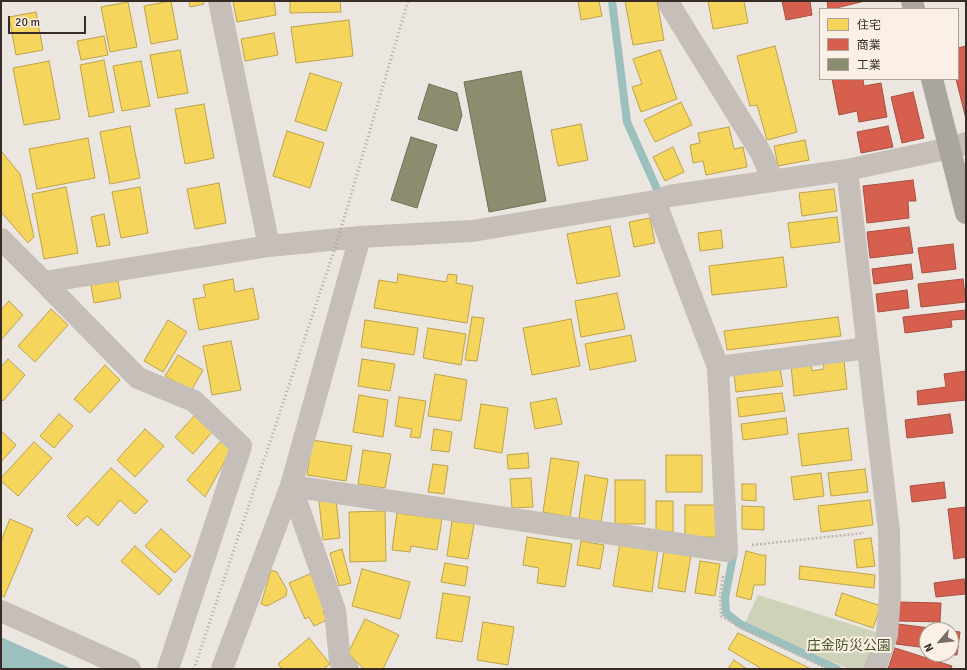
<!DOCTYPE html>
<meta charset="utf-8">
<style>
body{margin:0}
#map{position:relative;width:967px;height:670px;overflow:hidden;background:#ece6e0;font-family:Signika,"Noto Sans JP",sans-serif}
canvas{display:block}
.frame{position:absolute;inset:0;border:2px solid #362b27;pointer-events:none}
.legend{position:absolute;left:819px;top:8px;width:140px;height:72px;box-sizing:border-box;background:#faf0e6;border:1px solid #aca19a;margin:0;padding:5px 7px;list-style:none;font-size:12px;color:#362b27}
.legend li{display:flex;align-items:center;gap:8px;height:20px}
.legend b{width:20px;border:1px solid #aca19a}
.north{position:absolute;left:919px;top:622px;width:40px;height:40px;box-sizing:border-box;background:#faf0e6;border:1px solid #aca19a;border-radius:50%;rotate:242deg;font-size:11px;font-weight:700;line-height:16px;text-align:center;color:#362b27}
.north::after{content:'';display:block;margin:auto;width:14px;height:18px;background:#766c68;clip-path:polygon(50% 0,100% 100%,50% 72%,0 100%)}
.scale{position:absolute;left:8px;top:16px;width:78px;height:18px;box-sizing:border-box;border:2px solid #362b27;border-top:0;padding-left:5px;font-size:12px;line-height:14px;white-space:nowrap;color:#362b27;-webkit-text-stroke:3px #faf0e6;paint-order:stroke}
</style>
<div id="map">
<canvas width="967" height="670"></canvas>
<div class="frame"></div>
<ul class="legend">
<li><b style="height:11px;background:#f6d55c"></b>住宅</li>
<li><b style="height:11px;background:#d6604d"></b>商業</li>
<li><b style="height:11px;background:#8c8c6e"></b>工業</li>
</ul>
<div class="north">N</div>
<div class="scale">20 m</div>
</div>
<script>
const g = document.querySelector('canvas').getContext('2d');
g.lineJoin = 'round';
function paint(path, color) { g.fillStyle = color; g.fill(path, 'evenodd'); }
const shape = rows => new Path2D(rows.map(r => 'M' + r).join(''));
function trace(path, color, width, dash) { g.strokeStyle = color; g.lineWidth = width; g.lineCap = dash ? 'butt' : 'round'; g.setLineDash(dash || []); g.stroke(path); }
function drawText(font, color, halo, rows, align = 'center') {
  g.font = font + ' Signika,"Noto Sans JP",sans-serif'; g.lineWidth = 4; g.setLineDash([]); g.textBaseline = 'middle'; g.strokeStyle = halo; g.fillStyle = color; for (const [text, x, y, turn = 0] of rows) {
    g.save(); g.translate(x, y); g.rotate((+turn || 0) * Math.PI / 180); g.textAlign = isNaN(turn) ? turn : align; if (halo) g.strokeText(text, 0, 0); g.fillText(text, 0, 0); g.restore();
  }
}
paint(shape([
 [758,595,879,633,866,669,849,669,745,623]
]), '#ced2b9');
paint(shape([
 [1,637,72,669,1,669]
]), '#9bc0be');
const homes = shape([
 [171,1,178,39,151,44,144,6,171,1],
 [189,1,203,1,204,4,190,7,189,1],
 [233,1,274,1,276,15,237,22,233,1],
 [290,1,340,1,341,12,290,13,290,1],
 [578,1,599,1,602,16,581,20,578,1],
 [625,1,657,1,664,40,633,45,625,1],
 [708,1,744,1,748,23,713,29,708,1],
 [128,2,137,47,110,52,101,7,128,2],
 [36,12,43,50,16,55,9,17,36,12],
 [349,20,353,56,296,63,291,27,349,20],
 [274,33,278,55,245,61,241,39,274,33],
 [104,36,108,55,81,60,77,41,104,36],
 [775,46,797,132,767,140,757,105,750,106,737,56,775,46],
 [180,50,188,93,158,98,150,55,180,50],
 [660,50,677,99,641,112,632,87,642,84,633,59,660,50],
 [104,60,114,112,89,117,80,65,104,60],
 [49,61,60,119,24,125,13,68,49,61],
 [141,61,150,106,122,111,113,66,141,61],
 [310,73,342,83,326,131,295,121,310,73],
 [681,102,692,125,655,142,644,120,681,102],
 [204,104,214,158,185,164,175,109,204,104],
 [581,124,588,160,558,166,551,130,581,124],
 [130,126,140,178,110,184,100,132,130,126],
 [729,127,734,149,743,147,747,167,706,175,703,161,693,163,690,145,700,143,698,133,729,127],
 [287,131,324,143,310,188,273,176,287,131],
 [88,138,95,178,37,189,29,149,88,138],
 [805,140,809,160,778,166,774,146,805,140],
 [673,147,684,172,665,181,653,157,673,147],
 [1,151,20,174,34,237,28,243,1,212,1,151],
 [219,183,226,223,195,229,187,189,219,183],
 [66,187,78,253,44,259,32,194,66,187],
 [140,187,148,233,121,238,112,192,140,187],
 [834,189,837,211,802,216,799,193,834,189],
 [104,214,110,245,97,247,91,217,104,214],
 [837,217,840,242,791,248,788,223,837,217],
 [650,218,655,243,634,247,629,222,650,218],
 [610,226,620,276,577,284,567,234,610,226],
 [721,230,723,248,700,251,698,233,721,230],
 [783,257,787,287,712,295,709,266,783,257],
 [398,274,446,282,448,274,457,275,456,283,473,286,467,323,374,308,379,280,397,283,398,274],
 [233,279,235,292,253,288,259,319,199,330,193,299,206,297,203,285,233,279],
 [118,281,121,298,94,303,91,285,118,281],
 [617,293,625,329,581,337,575,301,617,293],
 [9,301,23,315,1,340,1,310,9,301],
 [51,309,68,325,35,362,18,346,51,309],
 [472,317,484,318,477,361,465,360,472,317],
 [838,317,841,336,727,350,724,331,838,317],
 [571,319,580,366,532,375,523,328,571,319],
 [168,320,187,332,163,372,144,361,168,320],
 [365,320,418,328,414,355,361,347,365,320],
 [428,328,466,334,461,365,423,358,428,328],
 [631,335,636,361,590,370,585,344,631,335],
 [231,341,241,390,212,395,203,346,231,341],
 [178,355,203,370,191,391,165,376,178,355],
 [8,359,25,375,3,401,1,399,1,367,8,359],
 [362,359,395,364,390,391,358,386,362,359],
 [844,360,847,389,794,396,791,366,811,363,812,371,824,369,823,362,844,360],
 [105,365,120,380,90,413,74,399,105,365],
 [780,368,783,386,736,392,734,373,780,368],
 [435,374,467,380,461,421,428,416,435,374],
 [782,393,785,411,739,417,737,398,782,393],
 [359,395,388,400,383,437,353,432,359,395],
 [399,397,426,401,420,438,410,437,412,429,395,426,399,397],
 [556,398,562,424,535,429,530,403,556,398],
 [481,404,508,408,502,453,474,448,481,404],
 [59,414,73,426,54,448,40,436,59,414],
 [195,415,213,431,193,454,175,437,195,415],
 [786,418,788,434,743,440,741,424,786,418],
 [848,428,852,460,802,466,798,434,848,428],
 [145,429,164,446,135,477,117,460,145,429],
 [434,429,452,432,449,452,431,450,434,429],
 [1,431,16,445,1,462,1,431],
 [312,440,352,446,346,481,307,475,312,440],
 [221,441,231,450,205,497,187,480,221,441],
 [34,442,52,458,18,496,1,481,1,478,34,442],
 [363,450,391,454,385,488,358,484,363,450],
 [528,453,529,468,508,469,507,455,528,453],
 [666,455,702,455,702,492,666,492,666,455],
 [551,458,579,462,570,517,543,512,551,458],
 [433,464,448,466,444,494,428,492,433,464],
 [111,468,148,501,135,514,120,500,98,526,87,516,77,526,67,516,111,468],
 [865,469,868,492,831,496,828,473,865,469],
 [821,473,824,496,794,500,791,477,821,473],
 [585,475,608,479,601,522,579,518,585,475],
 [531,478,533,507,512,508,510,479,531,478],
 [615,480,645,480,645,524,615,524,615,480],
 [742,484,756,484,756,501,742,500,742,484],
 [336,499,340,538,323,540,319,501,336,499],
 [870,500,873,525,821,532,818,506,870,500],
 [656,501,673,501,673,532,656,532,656,501],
 [685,505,718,505,718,537,685,537,685,505],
 [742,506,764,507,764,530,742,529,742,506],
 [385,511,386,561,350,562,349,512,385,511],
 [397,513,442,519,437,550,411,546,410,552,392,550,397,513],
 [10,519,33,529,4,597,1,595,1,541,10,519],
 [452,521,474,524,468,559,447,556,452,521],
 [161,529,191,556,175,573,145,546,161,529],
 [527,537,572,544,565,587,537,583,539,568,523,565,527,537],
 [871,538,875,566,857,568,854,540,871,538],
 [581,541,604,545,600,569,577,565,581,541],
 [620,543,658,549,652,592,613,586,620,543],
 [135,546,172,580,159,595,121,561,135,546],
 [342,549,351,583,339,586,330,553,342,549],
 [664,551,691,555,685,592,658,588,664,551],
 [746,551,761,555,766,555,765,585,754,585,751,600,736,596,746,551],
 [700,561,720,564,715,596,695,593,700,561],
 [445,563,468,567,465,586,441,582,445,563],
 [800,566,875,575,874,588,799,579,800,566],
 [362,569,410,582,400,619,352,606,362,569],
 [271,570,277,572,287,590,286,596,267,606,261,604,271,570],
 [312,573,328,609,323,611,327,620,314,626,309,617,305,619,289,583,312,573],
 [443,593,470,597,462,642,436,638,443,593],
 [842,593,881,606,873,628,835,615,842,593],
 [365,619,399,635,383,669,364,669,348,653,365,619],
 [483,622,514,627,508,665,477,660,483,622],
 [738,633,811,669,762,669,728,649,738,633],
 [309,638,330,664,323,669,282,669,278,664,309,638],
 [734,660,747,669,728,669,734,660]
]);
paint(homes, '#f6d55c');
trace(homes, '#bca24c', 1);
const shops = shape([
 [782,1,810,1,812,15,786,20,782,1],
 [827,1,865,1,832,9,828,9,827,1],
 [966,46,966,119,956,79,958,79,958,48,966,46],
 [832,79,863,79,864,86,881,83,887,117,859,122,857,111,839,115,832,79],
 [913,92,924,138,902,143,891,97,913,92],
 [888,126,893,147,861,153,857,132,888,126],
 [913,180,916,201,908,201,909,218,867,223,863,186,913,180],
 [909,227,913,253,870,258,867,232,909,227],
 [953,244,956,269,922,273,918,248,953,244],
 [911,264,913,279,874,284,872,269,911,264],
 [963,279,966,302,921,307,918,284,963,279],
 [907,290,909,308,878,312,876,294,907,290],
 [966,310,966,319,951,320,952,327,905,333,903,317,966,310],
 [966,371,966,400,918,405,917,391,946,387,944,374,966,371],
 [950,414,953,433,907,438,905,420,950,414],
 [944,482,946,498,912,502,910,486,944,482],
 [966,507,966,557,954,559,948,509,966,507],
 [964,579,966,594,936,597,934,583,964,579],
 [899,602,941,603,940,622,898,621,899,602],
 [898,624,945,630,927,630,927,648,896,644,898,624],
 [951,631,960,632,957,655,944,654,951,654,951,631],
 [895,648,952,666,951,669,888,669,895,648]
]);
paint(shops, '#d6604d');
trace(shops, '#a65042', 1);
const industry = shape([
 [521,71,546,201,489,212,464,82,521,71],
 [429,84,457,93,462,115,457,131,418,119,429,84],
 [411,137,437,145,417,208,391,200,411,137]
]);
paint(industry, '#8c8c6e');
trace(industry, '#726f59', 1);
trace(shape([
 [612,1,627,122,661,198],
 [734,551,725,598,726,613,740,624,837,669]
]), '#9bc0be', 8);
trace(shape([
 [752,545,864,533],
 [723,576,720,596,721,616,743,629,828,669]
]), '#bfb6b1', 2.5, [2, 2]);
trace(shape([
 [219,1,269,246],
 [669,1,669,4,761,153,773,181],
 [847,170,889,531,890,594,887,635,875,669],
 [1,239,44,282,269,246,360,237,472,231,655,201,669,196,847,170,950,148,966,143],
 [44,282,138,378,194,401,241,446,168,669],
 [718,367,868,348],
 [1,611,130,669],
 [222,669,291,486,360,237],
 [348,669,340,661,335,611,291,486,727,551,718,367,655,201]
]), '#c6beb8', 22);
trace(shape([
 [912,1,914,9],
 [932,79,966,213]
]), '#aba59f', 22);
trace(shape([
 [194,669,338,239,408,1]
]), '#ada7a3', 3, [1, 3]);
drawText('14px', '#48552a', '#faf0e6', [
 ["庄金防災公園",849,646]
]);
</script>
